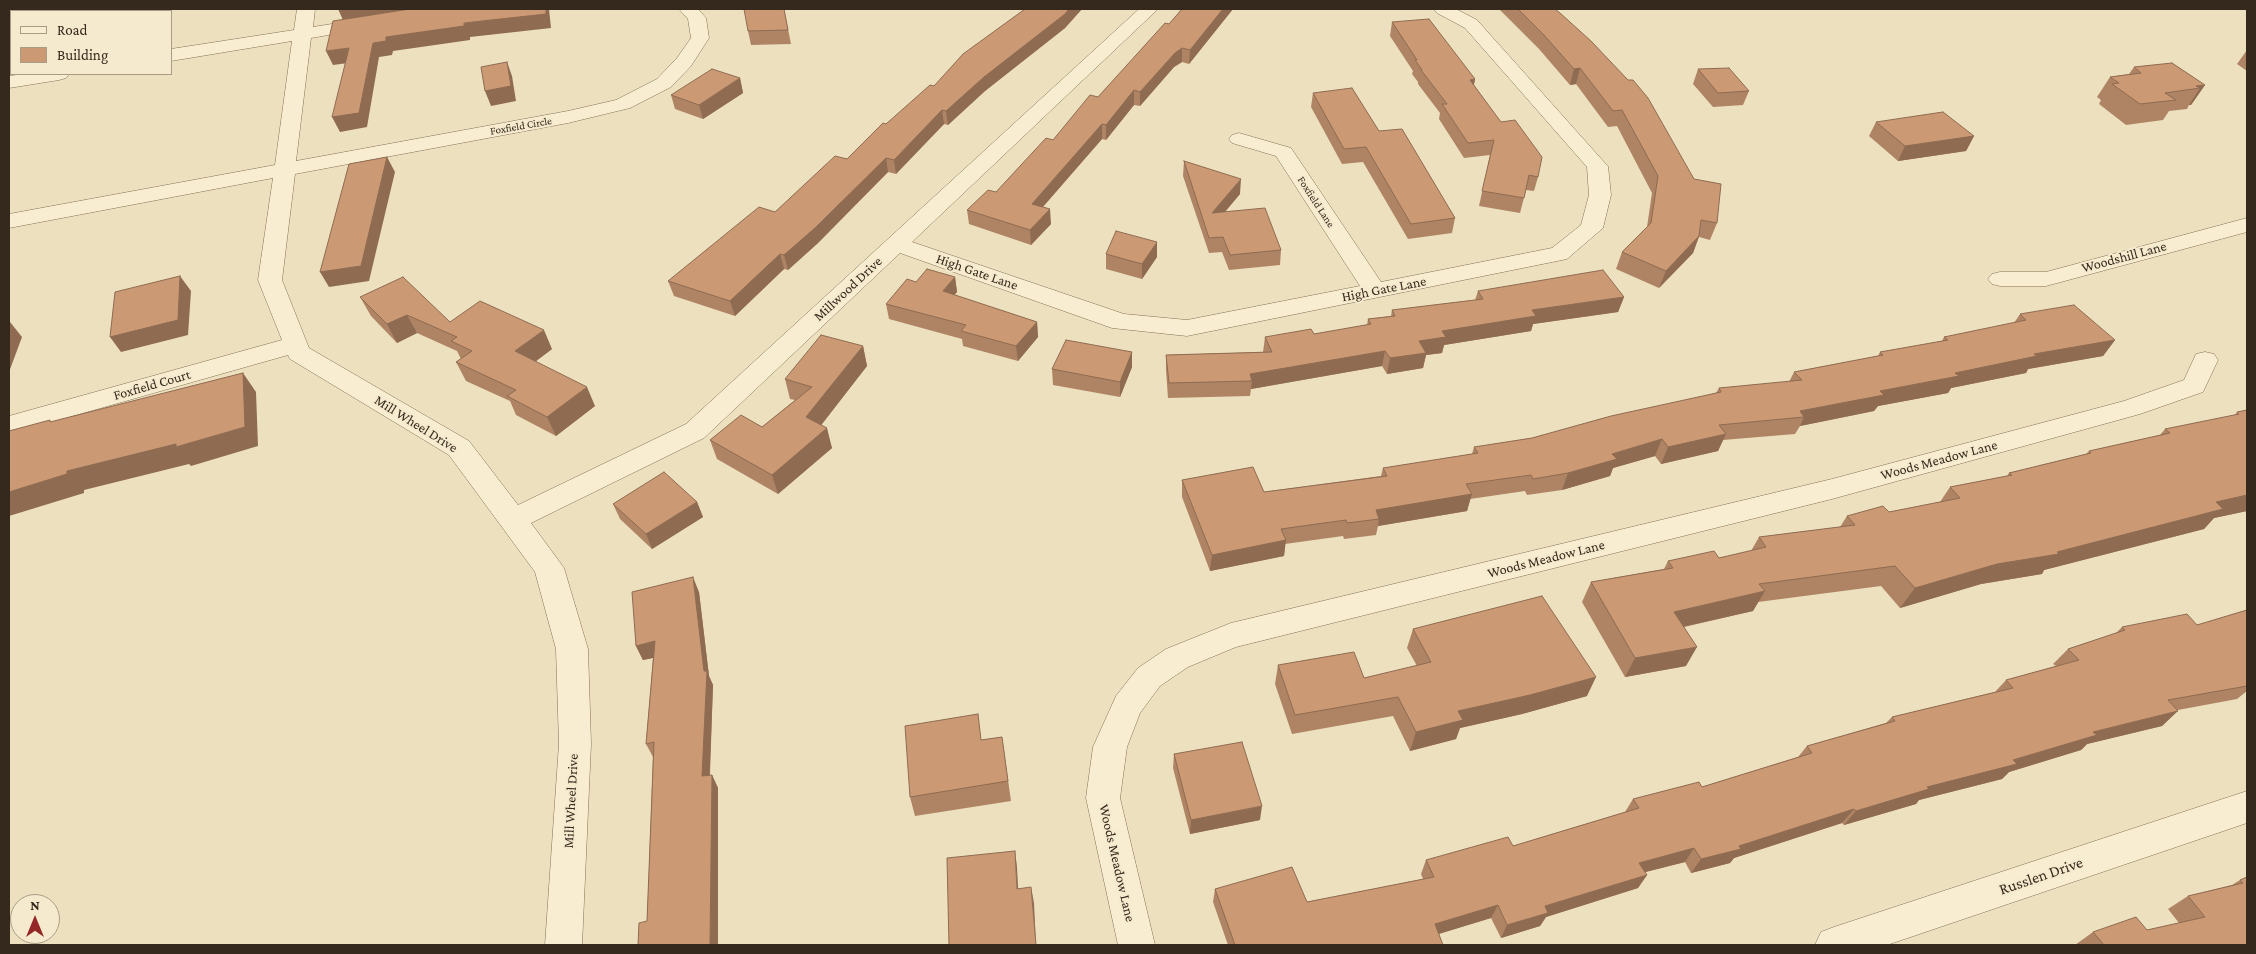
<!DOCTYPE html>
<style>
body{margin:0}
#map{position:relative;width:2256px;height:954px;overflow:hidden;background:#ede0be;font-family:"Crimson Pro",serif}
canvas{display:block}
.frame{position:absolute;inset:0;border:10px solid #35281c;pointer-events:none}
.legend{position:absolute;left:10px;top:10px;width:162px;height:65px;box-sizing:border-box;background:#f5eacd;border:1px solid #a89c86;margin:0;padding:6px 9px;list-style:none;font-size:15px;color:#35281c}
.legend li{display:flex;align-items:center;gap:10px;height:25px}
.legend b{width:25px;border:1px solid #a89c86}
.north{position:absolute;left:10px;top:894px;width:50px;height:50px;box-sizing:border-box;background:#f5eacd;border:1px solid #a89c86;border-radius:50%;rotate:0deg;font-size:14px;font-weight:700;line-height:20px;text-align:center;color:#35281c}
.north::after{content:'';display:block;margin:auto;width:18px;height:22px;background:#942827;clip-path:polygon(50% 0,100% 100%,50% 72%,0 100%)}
</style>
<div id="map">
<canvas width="2256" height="954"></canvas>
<div class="frame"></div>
<ul class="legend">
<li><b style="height:6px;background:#f8edd1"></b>Road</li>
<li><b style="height:14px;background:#cb9974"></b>Building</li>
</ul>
<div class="north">N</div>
</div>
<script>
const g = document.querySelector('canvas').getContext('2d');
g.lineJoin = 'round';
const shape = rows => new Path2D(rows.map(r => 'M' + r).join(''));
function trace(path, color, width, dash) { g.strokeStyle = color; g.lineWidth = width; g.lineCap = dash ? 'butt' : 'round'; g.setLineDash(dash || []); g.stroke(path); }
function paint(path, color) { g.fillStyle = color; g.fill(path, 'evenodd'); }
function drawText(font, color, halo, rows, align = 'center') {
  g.font = font + ' "Crimson Pro",serif'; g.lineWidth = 4; g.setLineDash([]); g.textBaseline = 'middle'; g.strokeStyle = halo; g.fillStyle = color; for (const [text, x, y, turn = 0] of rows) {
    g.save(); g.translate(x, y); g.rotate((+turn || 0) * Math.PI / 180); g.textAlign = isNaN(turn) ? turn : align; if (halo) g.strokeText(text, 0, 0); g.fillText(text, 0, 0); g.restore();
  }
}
const minor = shape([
 [297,9,315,9,313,27,369,18,375,19,378,23,375,27,369,28,311,38,296,161,568,111,616,100,657,79,677,58,691,38,688,19,679,9,698,9,706,18,709,38,691,66,671,87,630,108,568,123,295,174,282,280,309,348,469,441,518,505,686,424,1139,9,1158,9,912,242,1124,314,1187,320,1360,286,1276,156,1232,143,1229,139,1232,135,1239,133,1291,148,1381,282,1552,248,1581,225,1589,195,1587,167,1465,28,1437,13,1434,9,1456,9,1477,20,1604,162,1608,166,1611,195,1603,228,1567,259,1187,336,1112,328,900,253,704,438,531,523,564,568,588,649,591,744,582,945,545,945,559,744,556,649,535,572,449,455,290,359,288,355,9,434,9,416,282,340,258,280,273,178,9,228,9,214,275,165,292,41,171,61,171,49,294,30,297,9],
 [24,74,69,74,66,78,59,80,9,88,9,76,24,74],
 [2247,218,2247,232,2046,286,2000,286,1992,284,1988,279,1992,274,2000,272,2046,272,2247,218],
 [2205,352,2214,354,2218,360,2203,392,2140,414,1832,499,1236,647,1188,667,1160,686,1140,713,1127,747,1120,798,1155,945,1118,945,1086,798,1093,747,1116,696,1138,668,1166,649,1231,623,1832,479,2124,401,2184,380,2196,354,2205,352],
 [2247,791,2247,823,1887,945,1815,945,1821,932,1834,927,2247,791]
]);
trace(minor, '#857057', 1);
paint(minor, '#f8edd1');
paint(shape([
 [784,9,791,44,751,45,748,31],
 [1025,9,1082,9,1065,28,985,91,948,125,944,124,896,174,888,172,818,243,788,270,784,269,735,316,674,296,668,281,775,212,847,159,886,124,934,86],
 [1182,9,1233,9,1189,64,1182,62,1174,67,1140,106,1134,105,1106,140,1102,139,1043,207,1051,224,1031,245,969,224,967,210,996,192,1053,140,1098,97,1169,24],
 [1499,9,1555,9,1717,223,1710,240,1699,237,1693,253,1659,288,1616,269,1622,252,1647,227,1652,193,1617,126,1608,127,1576,84,1570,85,1539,49],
 [1392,22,1475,79,1474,85,1538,177,1534,191,1526,190,1520,213,1479,206,1490,155,1464,158,1439,119,1440,113,1418,84,1418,82,1412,74,1413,71,1390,36],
 [2247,50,2247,71,2237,64],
 [2134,67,2205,85,2191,105,2189,105,2187,109,2169,111,2163,120,2126,125,2099,104,2101,100,2097,97,2110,77,2129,74],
 [1698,69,1749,91,1743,105,1713,107,1693,84],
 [740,78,743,93,703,119,675,109,671,95],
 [1313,93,1379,131,1455,218,1452,233,1408,239,1363,162,1342,164,1311,107],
 [1876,122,1974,136,1966,151,1898,161,1869,136],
 [1184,161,1240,194,1225,212,1281,250,1280,265,1229,270,1222,252,1209,253,1183,176],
 [1106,254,1157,257,1142,279,1106,269],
 [955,277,957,292,954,295,1037,322,1038,337,1018,361,963,346,962,339,889,319,886,304,916,282],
 [1478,291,1624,297,1618,312,1533,324,1531,331,1444,345,1442,353,1426,355,1423,368,1387,374,1382,366,1251,389,1250,396,1168,398,1166,370,1166,355,1263,352,1265,337,1314,334,1367,325,1368,319,1391,316,1392,310,1475,300],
 [360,297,552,349,535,362,595,406,556,436,516,415,510,401,466,381,456,362,461,359,457,351,417,333,397,343,371,316],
 [2020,314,2115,340,2103,356,2028,369,2026,373,1951,388,1948,393,1878,406,1874,411,1800,426,1795,434,1723,440,1718,451,1661,464,1655,456,1613,468,1610,476,1562,490,1527,495,1525,491,1470,499,1467,511,1378,526,1376,535,1344,539,1343,536,1285,544,1284,556,1210,571,1182,497,1182,480,1264,492,1381,476,1383,468,1472,454,1474,447,1532,438,1716,393,1719,388,1789,382,1794,372,1878,356,1880,352,1942,341,1944,337,2014,323],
 [863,346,867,366,821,425,832,448,778,494,717,459,710,440,762,427,795,400,790,399,785,379],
 [1132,352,1132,367,1120,397,1053,385,1052,369],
 [2247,410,2247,511,2214,518,2204,529,2044,570,2042,574,1981,584,1900,608,1881,586,1758,602,1753,611,1684,627,1686,666,1625,677,1582,602,1591,582,1664,569,1668,561,1719,558,1751,551,1759,537,1840,527,1847,516,1889,512,1940,502,1950,487,2007,476,2009,473,2086,454,2089,451,2160,435,2165,429,2234,416,2237,412],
 [697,502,703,517,652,549,620,519,613,504],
 [699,592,709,676,713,685,710,775,712,775,718,788,718,945,638,945,647,921,653,757,646,744,653,658,643,660,636,646],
 [2247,610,2247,691,2237,699,2178,710,2162,726,2087,744,2081,750,2009,772,2002,779,1919,800,1916,804,1844,825,1842,823,1734,858,1730,863,1691,873,1685,862,1645,872,1647,875,1638,888,1546,917,1540,926,1501,938,1491,918,1438,934,1443,945,1228,945,1213,902,1215,889,1307,902,1423,879,1421,874,1426,860,1513,846,1625,812,1633,799,1702,787,1798,757,1807,746,1886,723,1892,717,1995,692,2006,680,2056,666,2053,664,2068,649,2115,634,2122,627,2197,625],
 [1413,629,1587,696,1522,714,1460,728,1456,739,1410,751,1393,716,1292,734,1275,684,1278,665,1364,678,1417,666,1407,648],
 [1002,737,1011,801,915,816,910,797,982,740],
 [1174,754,1260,820,1190,834,1173,768],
 [2247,877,2247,945,2075,945,2093,932,2147,930,2179,923,2168,909,2188,896,2232,885,2240,880]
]), '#af8464');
paint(shape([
 [338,9,415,9,343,20],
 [546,9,549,9,551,28,470,37,470,40,393,51,392,55,379,57,367,127,340,132,332,117,373,43,386,37],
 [1069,9,1082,9,1065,28,985,91,948,125,946,111,984,77],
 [1223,9,1233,9,1189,64,1190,50],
 [349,48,356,62,333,65,326,51],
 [1182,48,1182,62,1174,67,1140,106,1140,92,1175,53],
 [507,62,512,76,516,101,491,106,485,91],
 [1580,68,1576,84,1570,85,1574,69],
 [740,78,743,93,703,119,699,105],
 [1475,79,1472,93,1470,80],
 [2205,85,2191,105,2189,105,2200,88,2196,86],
 [1134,90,1134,105,1106,140,1106,125],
 [942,110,944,124,896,174,894,160],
 [1102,124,1102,139,1033,218,1032,204],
 [1974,136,1966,151,1898,161,1905,146],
 [387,157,395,172,369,281,329,287,320,272],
 [886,158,888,172,818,243,788,270,784,255],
 [1241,179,1240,194,1211,228,1212,213],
 [1050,209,1051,224,1031,245,1030,230],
 [1699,236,1693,253,1659,288,1666,271],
 [1157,242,1157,257,1142,279,1142,264],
 [780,254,784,269,735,316,730,301],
 [180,276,191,291,188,335,121,352,110,337],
 [955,277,957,292,945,306,943,291],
 [1624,297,1618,312,1533,324,1531,331,1444,345,1442,353,1426,355,1423,368,1387,374,1390,358,1419,341,1442,331,1532,310],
 [407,315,417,333,397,343,387,324],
 [10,322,22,337,9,372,9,324],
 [1037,322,1038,337,1018,361,1016,346],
 [544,330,552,349,524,370,515,351],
 [2115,340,2103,356,2028,369,2026,373,1951,388,1948,393,1878,406,1874,411,1800,426,1804,417,1800,411,1880,391,2034,354],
 [863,346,867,366,812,437,806,417],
 [1385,351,1382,366,1251,389,1252,381,1250,374],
 [1132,352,1132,367,1120,397,1120,382],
 [243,373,256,392,258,446,191,466,189,464,84,490,84,493,9,516,9,492,67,471],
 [587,387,595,406,556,436,547,417],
 [827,428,832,448,778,494,772,475],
 [1726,434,1718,451,1661,464,1668,447],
 [1662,439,1655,456,1613,468,1610,476,1562,490,1568,473,1612,454],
 [1472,494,1467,511,1378,526,1379,519,1376,510],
 [2247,495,2247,511,2214,518,2204,529,2044,570,2042,574,1981,584,1900,608,1915,588,1997,564,2057,552,2216,502],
 [697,502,703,517,652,549,646,534],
 [1286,540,1284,556,1210,571,1212,555],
 [693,577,699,592,709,676,713,685,709,790,702,776,704,671],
 [1765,591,1753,611,1664,631,1674,612],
 [655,641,662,656,643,660,636,646],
 [1697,647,1686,666,1625,677,1635,658],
 [1596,677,1587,696,1522,714,1460,728,1456,739,1410,751,1416,732,1458,711],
 [2178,711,2162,726,2087,744,2081,750,2009,772,2002,779,1919,800,1916,804,1844,825,1856,811,1927,787,2013,760,2093,732],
 [712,775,718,788,718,945,710,945],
 [1262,806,1260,820,1190,834,1191,820],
 [1854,809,1842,823,1734,858,1730,863,1691,873,1701,859,1739,846],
 [1694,848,1685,862,1630,876,1639,863],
 [1015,851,1017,867,1019,905,1017,889],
 [1647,875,1638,888,1546,917,1540,926,1501,938,1507,925,1545,906],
 [1031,887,1034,903,1036,945],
 [1498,905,1491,918,1429,937,1435,924]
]), '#8e6b51');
const building = shape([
 [410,9,546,9,546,14,464,23,464,26,386,37,386,41,373,43,359,113,332,117,349,48,326,51,333,21,410,9],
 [744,9,784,9,788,30,748,31,744,9],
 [1025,9,1069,9,1065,14,984,77,946,111,942,110,894,160,886,158,815,228,784,255,780,254,730,301,668,281,759,207,775,212,835,156,847,159,883,123,886,124,930,85,934,86,963,54,1025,9],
 [1182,9,1223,9,1190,50,1182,48,1175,53,1140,92,1134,90,1106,125,1102,124,1032,204,1050,209,1030,230,967,210,988,190,996,192,1046,138,1053,140,1090,95,1098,97,1165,23,1169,24,1182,9],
 [1518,9,1555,9,1560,13,1591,41,1628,80,1633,80,1648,98,1694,179,1721,184,1717,223,1701,220,1699,236,1666,271,1622,252,1651,223,1658,176,1622,110,1613,111,1580,68,1574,69,1543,34,1518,9],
 [1429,19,1475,79,1470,80,1501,122,1515,120,1542,157,1538,177,1529,175,1524,198,1482,191,1494,140,1468,143,1442,104,1447,104,1421,70,1422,70,1415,60,1417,60,1392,22,1429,19],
 [507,62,511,86,485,91,481,67,507,62],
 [2172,63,2205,85,2196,86,2200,88,2165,93,2176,100,2140,104,2112,84,2119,83,2110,77,2141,73,2134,67,2172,63],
 [1729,68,1749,91,1718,93,1698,69,1729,68],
 [712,69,740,78,699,105,671,95,712,69],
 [1352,88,1379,131,1402,129,1455,218,1411,224,1366,147,1344,149,1313,93,1352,88],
 [1943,112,1974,136,1905,146,1876,122,1943,112],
 [387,157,361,266,320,272,349,164,387,157],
 [1184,161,1241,179,1212,213,1265,208,1281,250,1230,255,1223,237,1209,238,1184,161],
 [1116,231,1157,242,1142,264,1106,254,1116,231],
 [927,269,955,277,943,291,1037,322,1016,346,961,331,966,325,886,304,907,279,916,282,927,269],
 [1603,270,1624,297,1532,310,1536,316,1442,331,1446,337,1419,341,1426,353,1390,358,1385,351,1250,374,1252,381,1169,383,1166,355,1272,352,1265,337,1311,329,1314,334,1371,324,1368,319,1395,316,1392,310,1483,299,1478,291,1603,270],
 [180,276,178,320,110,337,115,292,180,276],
 [403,277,450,322,480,301,544,330,515,351,587,387,547,417,507,396,516,390,456,362,472,351,451,341,457,337,407,315,387,324,360,297,403,277],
 [2074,305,2115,340,2034,354,2037,356,1955,373,1959,376,1880,391,1884,395,1800,411,1804,417,1719,425,1726,434,1668,447,1662,439,1612,454,1617,459,1568,473,1533,479,1531,475,1466,484,1472,494,1376,510,1379,519,1347,523,1346,520,1281,529,1286,540,1212,555,1182,480,1253,467,1264,492,1387,476,1383,468,1478,453,1474,447,1532,438,1611,416,1721,392,1719,388,1802,380,1794,372,1883,355,1880,352,1948,340,1944,337,2026,320,2020,314,2074,305],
 [821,335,863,346,806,417,827,428,772,475,710,440,741,415,762,427,812,387,785,379,821,335],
 [1066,340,1132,352,1120,382,1052,369,1066,340],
 [243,373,245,427,176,447,176,444,67,471,67,474,9,492,9,431,50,420,50,422,243,373],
 [2247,410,2247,495,2216,502,2223,509,2057,552,2059,554,1997,564,1915,588,1895,566,1759,584,1765,591,1674,612,1697,647,1635,658,1591,582,1673,568,1668,561,1714,551,1719,558,1766,547,1759,537,1855,525,1847,516,1883,506,1889,512,1960,498,1950,487,2012,475,2009,473,2091,453,2089,451,2170,433,2165,429,2239,414,2237,412,2247,410],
 [664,472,697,502,646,534,613,504,664,472],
 [693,577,704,671,707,671,702,776,712,775,710,945,638,945,639,923,647,921,654,742,646,744,655,641,636,646,632,592,693,577],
 [1542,596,1596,677,1530,695,1458,711,1463,720,1416,732,1398,697,1295,715,1278,665,1354,652,1364,678,1431,662,1413,629,1542,596],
 [2247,610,2247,686,2168,700,2178,711,2093,732,2097,735,2013,760,2017,764,1927,787,1929,789,1856,811,1854,809,1739,846,1741,849,1701,859,1694,848,1639,863,1647,875,1545,906,1548,913,1507,925,1498,905,1435,924,1443,945,1235,945,1215,889,1292,867,1307,902,1434,877,1426,860,1508,837,1513,846,1639,808,1633,799,1699,782,1702,787,1812,753,1807,746,1895,721,1892,717,2013,688,2006,680,2079,660,2068,649,2125,630,2122,627,2187,614,2197,625,2247,610],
 [978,714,981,740,1002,737,1008,781,910,797,905,726,978,714],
 [1242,742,1262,806,1191,820,1174,754,1242,742],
 [1015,851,1017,889,1031,887,1036,945,949,945,947,858,1015,851],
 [2247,877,2247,945,2104,945,2093,932,2136,917,2147,930,2205,917,2188,896,2243,883,2240,880,2247,877]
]);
paint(building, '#cb9974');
trace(building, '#8e6b51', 1);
drawText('11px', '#35281c', '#f5eacd', [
 ["Foxfield Circle",521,126,-10],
 ["Foxfield Lane",1316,202,57]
]);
drawText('14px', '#35281c', '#f5eacd', [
 ["Woodshill Lane",2124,257,-15],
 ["High Gate Lane",977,272,19],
 ["Millwood Drive",848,289,-43],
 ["High Gate Lane",1384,289,-11],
 ["Foxfield Court",152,385,-16],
 ["Mill Wheel Drive",416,424,32],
 ["Woods Meadow Lane",1939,460,-15],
 ["Woods Meadow Lane",1546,559,-14],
 ["Mill Wheel Drive",571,801,-87],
 ["Woods Meadow Lane",1117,863,77]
]);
drawText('16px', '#35281c', '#f5eacd', [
 ["Russlen Drive",2041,876,-19]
]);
</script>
